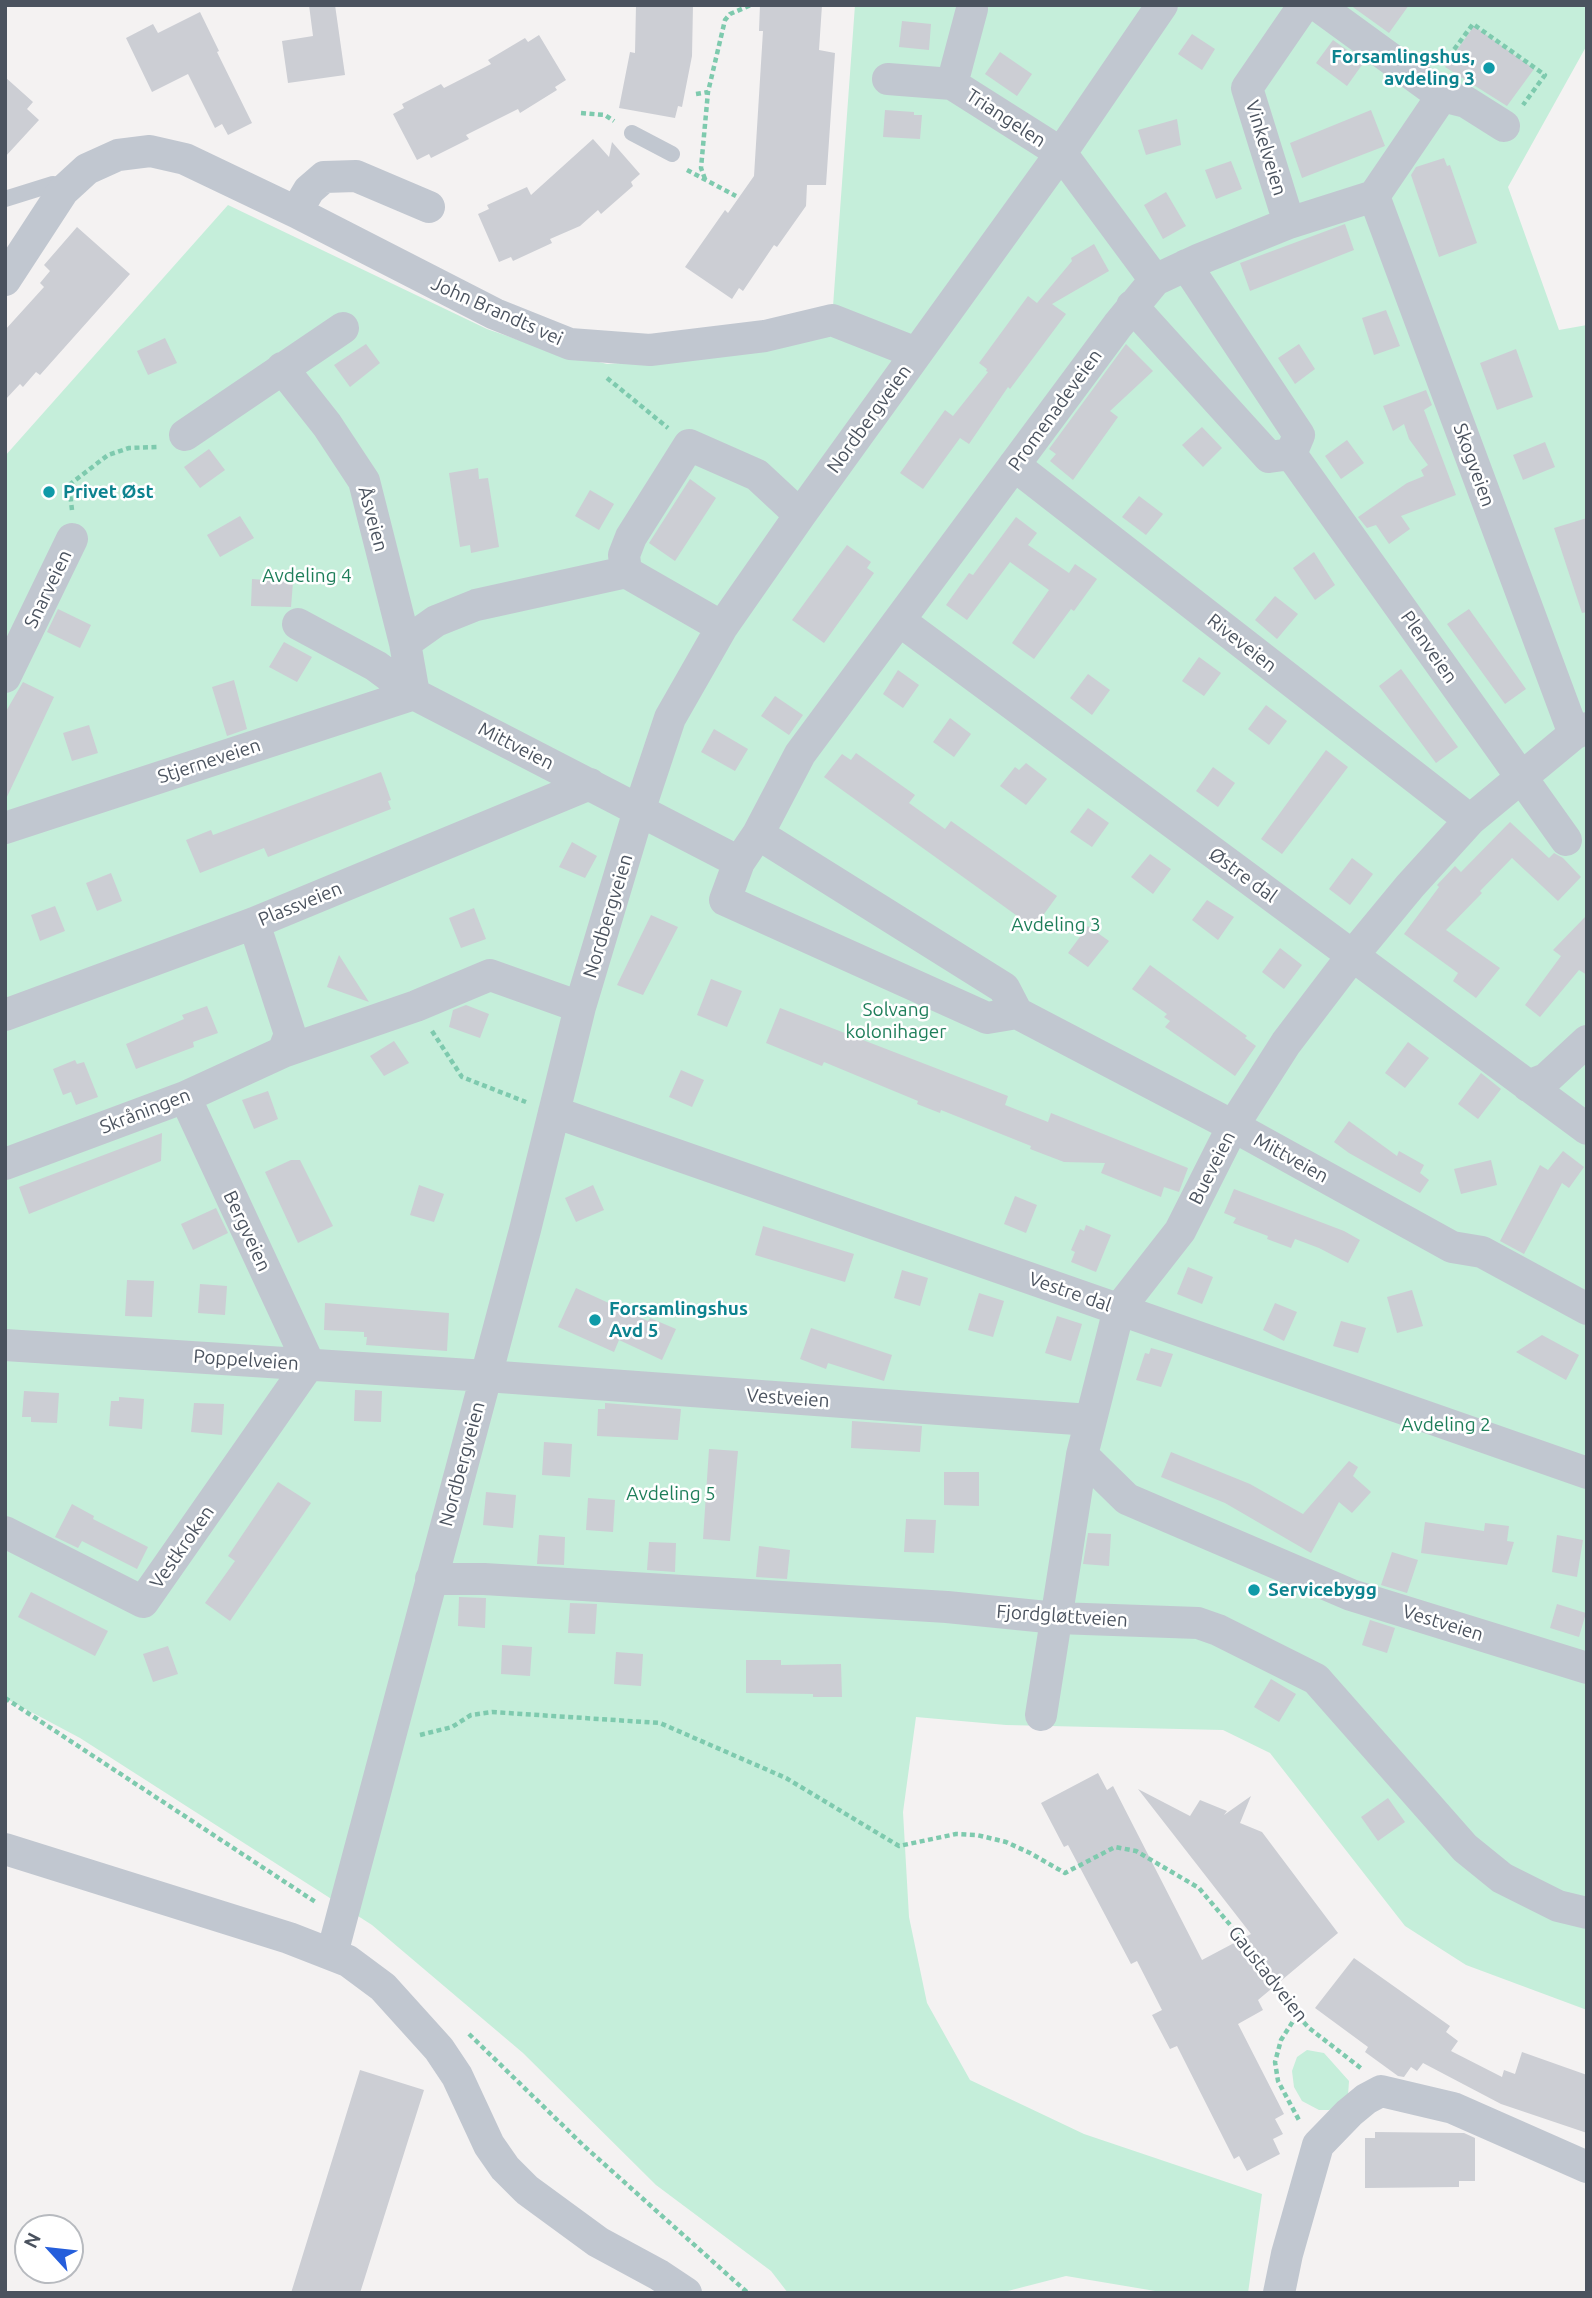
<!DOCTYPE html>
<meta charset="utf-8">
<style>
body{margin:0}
#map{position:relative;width:1592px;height:2298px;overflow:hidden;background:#f4f2f2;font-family:Ubuntu,sans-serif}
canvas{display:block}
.frame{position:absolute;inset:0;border:7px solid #4b535f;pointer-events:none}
.north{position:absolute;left:14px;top:2214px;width:70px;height:70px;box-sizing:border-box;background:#fff;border:2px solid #b7babf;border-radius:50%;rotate:297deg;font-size:19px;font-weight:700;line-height:28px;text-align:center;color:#4b535f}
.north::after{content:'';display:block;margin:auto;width:24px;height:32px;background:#255edb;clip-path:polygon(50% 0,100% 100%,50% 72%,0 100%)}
</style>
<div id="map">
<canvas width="1592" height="2298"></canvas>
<div class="frame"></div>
<div class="north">N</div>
</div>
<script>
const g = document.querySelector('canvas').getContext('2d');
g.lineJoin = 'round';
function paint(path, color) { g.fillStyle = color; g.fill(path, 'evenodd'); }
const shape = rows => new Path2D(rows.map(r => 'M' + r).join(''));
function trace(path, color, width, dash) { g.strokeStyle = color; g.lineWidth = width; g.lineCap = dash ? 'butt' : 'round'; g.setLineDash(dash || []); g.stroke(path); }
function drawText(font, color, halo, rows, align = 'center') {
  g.font = font + ' Ubuntu,sans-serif'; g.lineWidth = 5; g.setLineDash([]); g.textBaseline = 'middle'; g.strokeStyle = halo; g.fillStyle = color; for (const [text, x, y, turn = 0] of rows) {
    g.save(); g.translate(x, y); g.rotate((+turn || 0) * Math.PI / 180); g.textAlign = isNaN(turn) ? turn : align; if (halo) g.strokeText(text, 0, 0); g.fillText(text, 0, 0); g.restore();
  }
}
paint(shape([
 [855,5,1587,5,1587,45,1508,187,1559,330,1587,325,1587,2010,1466,1965,1405,1926,1270,1753,1223,1730,1006,1725,916,1717,903,1812,909,1917,927,2003,970,2080,1084,2134,1262,2194,1248,2293,1167,2293,1066,2276,1000,2293,788,2293,771,2271,656,2185,523,2053,372,1925,80,1738,5,1698,5,456,228,205,487,329,545,349,607,364,690,358,832,320],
 [1307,2050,1324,2053,1349,2081,1348,2096,1338,2107,1329,2110,1319,2110,1302,2101,1294,2087,1292,2071,1297,2057]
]), '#c5eeda');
paint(shape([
 [309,5,335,5,345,75,288,83,282,41,313,36],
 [636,5,693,5,692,56,682,107,678,106,675,118,619,108,630,52,635,53],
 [760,5,822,5,819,50,835,53,826,185,807,185,806,206,777,247,774,245,743,291,739,288,732,299,685,267,725,210,728,213,754,176,763,31,759,31],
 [1350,5,1409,5,1389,33],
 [200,12,219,51,217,52,252,123,228,135,222,124,215,128,188,74,152,92,126,38,153,24,158,33],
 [902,21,931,24,929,50,899,47],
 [1474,26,1534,69,1507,106,1445,67],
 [1192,34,1215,49,1202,70,1178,54],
 [539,35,566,80,555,87,557,90,520,113,518,109,466,135,469,139,431,158,429,154,417,160,393,114,404,108,402,104,441,84,444,88,491,64,488,60,525,38,528,42],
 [1333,40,1364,62,1347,86,1316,63],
 [1000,52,1032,74,1017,96,985,74],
 [5,77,33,102,27,109,39,120,5,157],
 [885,110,914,112,914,115,922,115,920,139,883,137],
 [1371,110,1385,146,1302,178,1290,143],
 [1177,119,1181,145,1146,155,1138,130],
 [593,139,609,157,612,142,640,174,631,182,633,186,601,214,598,210,580,226,550,239,552,243,513,261,511,257,499,262,478,214,489,209,487,205,527,187,531,195],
 [1444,158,1447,166,1450,165,1477,243,1439,257,1411,175,1416,167],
 [1231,161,1242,189,1216,199,1205,170],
 [1166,192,1186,226,1163,239,1144,205],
 [1345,224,1354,250,1250,291,1240,263],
 [77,227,130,274,40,375,36,372,23,387,20,384,5,400,5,330,44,287,40,283,50,271,44,265],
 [1094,244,1109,271,1052,304,1066,314,1010,389,1008,387,969,444,960,438,923,489,900,473,945,410,953,416,988,372,986,371,987,369,979,363,1028,296,1037,303,1072,261,1071,258],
 [1386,310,1400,346,1374,355,1362,318],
 [165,338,177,363,148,375,137,351],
 [366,344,380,363,350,387,334,365],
 [1126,344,1153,371,1110,411,1118,417,1073,480,1050,461,1056,454,1049,449],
 [1299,344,1315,369,1295,384,1278,358],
 [1516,349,1533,397,1497,410,1480,363],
 [1426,390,1432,405,1424,410,1456,495,1401,516,1410,529,1389,544,1376,525,1367,528,1358,517,1407,483,1424,476,1421,470,1428,465,1409,439,1404,424,1393,431,1383,406],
 [1202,427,1222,448,1203,467,1182,445],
 [1347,440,1364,463,1341,479,1325,456],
 [1545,442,1555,467,1523,480,1513,455],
 [209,449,225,470,200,488,184,467],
 [478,468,479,479,488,478,499,547,471,553,470,545,460,547,449,473],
 [690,479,716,498,675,561,649,543],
 [590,490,614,504,599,530,575,516],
 [1139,496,1163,514,1146,535,1122,517],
 [240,516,254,538,220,557,207,535],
 [1016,517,1037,533,1028,545,1069,573,1075,564,1097,579,1074,611,1071,609,1034,659,1012,643,1049,590,1010,562,967,620,946,605,969,573,973,575],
 [1587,518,1587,612,1582,613,1554,528],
 [847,545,871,562,867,568,874,573,824,643,792,620],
 [1314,552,1335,585,1315,600,1293,568],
 [252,579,293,582,291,607,251,606],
 [1275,596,1298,614,1277,639,1255,620],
 [58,609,91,625,80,648,47,632],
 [1469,609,1526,689,1505,704,1447,624],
 [284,642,312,657,297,682,269,667],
 [1199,657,1221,673,1204,696,1182,681],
 [1401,669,1458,747,1436,763,1379,686],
 [898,670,919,685,903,708,883,694],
 [1088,674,1110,690,1092,715,1070,698],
 [234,680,247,729,227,736,212,687],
 [23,682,54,697,5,801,5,713],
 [775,696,803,715,789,735,761,716],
 [1266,705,1287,721,1269,745,1248,729],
 [950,718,971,734,954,757,933,742],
 [89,725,98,753,72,761,63,733],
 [714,729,748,749,735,771,701,752],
 [1326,750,1348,767,1282,854,1261,839],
 [856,753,915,795,909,803,945,829,951,821,1057,896,1034,928,824,777,842,754,851,760],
 [1026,763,1047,779,1026,805,1000,786,1015,767,1019,770],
 [1213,767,1235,783,1218,807,1196,791],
 [381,772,391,800,388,801,391,809,268,857,264,848,200,873,186,840,211,830,213,835],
 [1088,808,1109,823,1092,847,1070,832],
 [1510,822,1549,858,1554,853,1563,858,1581,877,1558,901,1512,858,1480,891,1482,893,1446,930,1500,968,1476,998,1453,981,1458,973,1404,934,1439,887,1437,885,1455,866,1461,872],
 [572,842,597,856,585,878,559,867],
 [1150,854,1171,869,1153,894,1131,877],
 [1352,858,1373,874,1350,905,1329,889],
 [111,873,122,901,97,911,86,883],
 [1207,900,1234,917,1218,940,1192,920],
 [55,906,65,931,40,941,31,915],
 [474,908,486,939,461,948,449,918],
 [651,915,678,927,643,995,617,985],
 [1587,915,1587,975,1579,970,1540,1017,1525,1005,1561,956,1553,950],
 [1088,926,1109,941,1088,967,1068,953],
 [1280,948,1302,965,1284,989,1262,972],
 [339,955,369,1002,327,987],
 [1150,965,1247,1036,1245,1038,1256,1046,1235,1076,1165,1027,1170,1021,1164,1017,1167,1014,1132,989],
 [711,979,742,991,727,1027,697,1015],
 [466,1005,489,1014,480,1038,449,1027,453,1010],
 [207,1006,218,1033,193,1042,194,1047,136,1069,126,1044,184,1019,182,1015],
 [780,1008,1008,1096,1005,1105,1048,1122,1051,1113,1188,1168,1179,1192,1164,1187,1161,1197,1101,1173,1105,1163,1064,1162,1030,1149,1031,1146,941,1110,940,1113,917,1104,918,1101,824,1062,822,1066,766,1043],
 [394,1041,409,1063,384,1076,370,1056],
 [1408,1042,1429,1058,1405,1088,1385,1073],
 [75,1060,77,1064,84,1062,98,1097,76,1105,71,1092,63,1095,53,1069],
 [681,1070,704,1080,692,1107,669,1097],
 [1481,1073,1501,1089,1478,1119,1458,1104],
 [268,1091,278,1119,254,1129,242,1100],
 [1349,1121,1397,1156,1399,1151,1424,1165,1420,1173,1429,1180,1420,1193,1349,1153,1334,1142],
 [162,1133,161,1161,29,1214,19,1187],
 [1563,1151,1584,1167,1569,1188,1562,1183,1524,1254,1500,1241,1540,1165,1548,1170],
 [291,1160,300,1160,333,1226,298,1243,265,1172],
 [1491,1160,1497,1185,1461,1194,1454,1169],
 [419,1185,444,1194,434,1222,410,1215],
 [593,1185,604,1210,576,1222,565,1198],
 [1234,1189,1344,1231,1360,1240,1348,1263,1319,1248,1295,1239,1291,1248,1267,1239,1268,1236,1233,1223,1236,1218,1224,1213],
 [1015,1196,1037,1205,1026,1233,1004,1224],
 [216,1208,228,1233,193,1250,181,1224],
 [1086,1225,1111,1235,1096,1272,1071,1262,1075,1252,1071,1250,1080,1229,1084,1231],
 [763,1226,854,1254,845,1282,755,1255],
 [1188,1267,1213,1277,1202,1304,1177,1294],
 [902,1270,928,1278,920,1306,894,1298],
 [127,1280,154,1281,152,1317,125,1316],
 [200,1284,227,1286,225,1315,198,1313],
 [576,1288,648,1321,650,1318,676,1329,662,1360,619,1340,614,1352,558,1327],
 [1412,1290,1423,1326,1397,1333,1387,1297],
 [979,1293,1004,1301,993,1337,968,1330],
 [325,1303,449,1313,447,1351,366,1345,367,1337,364,1337,364,1332,324,1330],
 [1275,1303,1297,1312,1284,1341,1263,1330],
 [1057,1316,1082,1324,1071,1361,1045,1353],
 [1341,1321,1366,1328,1358,1353,1333,1346],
 [811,1328,892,1355,884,1381,828,1363,826,1369,800,1359],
 [1542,1335,1579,1355,1566,1380,1516,1352],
 [1151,1348,1173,1354,1161,1387,1136,1380,1145,1353,1149,1354],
 [355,1390,382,1391,381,1422,354,1421],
 [24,1391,59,1393,57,1423,31,1422,31,1417,22,1417],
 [119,1397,144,1399,142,1429,109,1426,111,1401,119,1401],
 [194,1403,224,1404,222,1435,191,1432],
 [605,1403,681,1409,678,1440,597,1436,598,1409,605,1409],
 [852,1421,922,1426,920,1452,851,1448],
 [544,1442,572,1444,570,1477,542,1475],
 [709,1449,738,1451,730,1541,703,1539],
 [1171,1452,1250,1484,1303,1514,1349,1461,1358,1467,1353,1476,1371,1492,1352,1513,1339,1502,1311,1553,1225,1503,1161,1477],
 [944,1472,979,1472,979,1506,944,1505],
 [278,1482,311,1503,230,1621,205,1603,235,1561,228,1556],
 [486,1492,516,1495,513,1528,483,1525],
 [588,1498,615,1500,613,1532,586,1530],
 [72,1504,94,1516,93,1519,148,1547,137,1569,82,1541,78,1548,55,1537],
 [906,1519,936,1520,934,1553,904,1552],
 [1425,1522,1484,1531,1485,1523,1509,1526,1507,1541,1514,1542,1507,1565,1421,1553],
 [1088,1533,1111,1534,1109,1566,1083,1564],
 [539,1535,565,1537,564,1565,537,1564],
 [1557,1535,1583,1540,1577,1577,1552,1572],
 [649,1542,676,1543,675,1572,647,1570],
 [759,1546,790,1550,787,1579,756,1577],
 [1392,1552,1418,1560,1407,1593,1381,1585],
 [31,1592,108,1631,95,1656,18,1617],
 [459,1597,486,1598,485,1628,458,1626],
 [570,1603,597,1604,595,1634,568,1633],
 [1557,1604,1586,1613,1579,1637,1550,1628],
 [1370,1620,1395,1628,1387,1653,1362,1645],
 [502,1645,532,1647,530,1676,501,1674],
 [168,1646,178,1674,153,1682,143,1654],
 [616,1652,643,1654,641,1686,614,1684],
 [746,1660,781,1660,781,1665,841,1664,842,1697,813,1697,813,1694,746,1693],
 [1271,1679,1296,1694,1279,1722,1254,1707],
 [1098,1773,1107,1790,1113,1786,1202,1960,1251,1934,1138,1789,1190,1816,1200,1800,1227,1811,1224,1815,1251,1796,1240,1823,1262,1832,1338,1933,1258,2000,1263,2010,1238,2024,1284,2114,1275,2119,1283,2134,1273,2139,1280,2154,1247,2171,1239,2156,1234,2159,1177,2046,1170,2049,1152,2015,1162,2010,1137,1961,1131,1964,1068,1845,1064,1847,1041,1803],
 [1388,1798,1405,1822,1378,1841,1361,1817],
 [1354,1958,1450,2026,1446,2032,1458,2041,1451,2051,1502,2077,1504,2070,1515,2074,1522,2052,1587,2075,1587,2133,1501,2104,1423,2063,1417,2071,1411,2067,1404,2077,1398,2076,1365,2052,1368,2047,1315,2008],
 [360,2070,424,2090,360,2293,291,2293],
 [1375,2132,1464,2133,1475,2138,1475,2181,1459,2181,1459,2187,1365,2188,1365,2138,1375,2138]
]), '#ccced4');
trace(shape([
 [1444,63,1473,24,1545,75,1523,105],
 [696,94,708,92,725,20,730,14,751,5],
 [581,113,605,115,614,121],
 [687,170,736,196],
 [705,179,701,168,708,92],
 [607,378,668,428],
 [72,510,69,485,108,455,129,448,157,447],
 [432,1031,462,1077,526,1102],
 [5,1698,317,1903],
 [420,1735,452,1727,471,1715,492,1712,660,1723,786,1778,899,1846,956,1834,977,1835,1006,1842,1030,1853,1065,1873,1115,1847,1136,1851,1199,1888,1237,1933,1297,2015,1309,2028,1362,2069],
 [1297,2015,1281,2040,1275,2062,1278,2081,1300,2122],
 [469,2034,584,2146,748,2293]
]), '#7ecaae', 4.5, [5, 3.5]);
trace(shape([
 [632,133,672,154],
 [5,199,53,184,63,191]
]), '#c1c7d0', 16);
trace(shape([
 [1317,5,1442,96,1466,102,1504,126],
 [972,9,952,84,1061,153,1155,280],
 [888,79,952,84],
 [1374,196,1574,734],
 [296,212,309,190,324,177,356,176,429,207],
 [1289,223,1247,88,1304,5],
 [1186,265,1299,435,1291,454,1566,840],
 [5,280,63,191,87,169,118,155,150,151,185,159,296,212,495,314,570,344,650,350,765,336,832,320,916,353],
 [1132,306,1269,457,1291,454],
 [185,435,343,328],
 [1014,465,1470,820],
 [626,572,624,555,631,537,689,445,757,475,800,515],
 [900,621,1587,1129],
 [298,624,376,666,414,694,739,862,758,834,1004,988,1017,1013,1233,1126,1452,1247,1482,1252,1587,1309],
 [405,643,436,621,476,605,626,572,722,627],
 [5,677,72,539],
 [5,828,414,694,405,643,364,481,327,425,282,368],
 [758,834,800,754,1118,325,1155,280,1200,259,1289,223,1374,196,1442,96],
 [739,862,725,900,987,1018,1017,1013],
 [5,1015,254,923,590,784],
 [283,1052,416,1006,490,975,580,1007],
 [1528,1086,1546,1079,1587,1041],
 [554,1112,1587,1473],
 [5,1164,185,1097,283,1052,290,1034,254,923],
 [5,1345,486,1376,1090,1420],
 [1082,1455,1127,1499,1351,1595,1587,1668],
 [5,1532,143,1602,309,1364,185,1097],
 [431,1579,484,1579,947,1607,1057,1618,1198,1623,1218,1630,1316,1679,1465,1848,1502,1878,1558,1906,1587,1913],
 [1041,1715,1082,1455,1119,1309,1180,1231,1233,1126,1286,1043,1353,955,1410,886,1470,820,1574,734,1587,728],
 [5,1849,289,1938,348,1961,383,1987,439,2049,457,2076,489,2145,505,2168,527,2190,598,2242,659,2275,686,2293],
 [332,1954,525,1230,580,1007,637,817,670,718,722,627,800,515,1061,153,1162,5],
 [1279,2293,1287,2254,1318,2145,1349,2113,1366,2099,1381,2091,1453,2108,1587,2167]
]), '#c1c7d0', 32);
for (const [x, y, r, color] of [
 [1489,68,7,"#0f9aa8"],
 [49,492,7,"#0f9aa8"],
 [595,1320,7,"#0f9aa8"],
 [1254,1590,7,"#0f9aa8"]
]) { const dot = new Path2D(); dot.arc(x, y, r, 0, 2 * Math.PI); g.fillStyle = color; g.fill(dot); trace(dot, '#fff', 2.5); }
drawText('bold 19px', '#0d838f', '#fff', [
 ["Forsamlingshus,",1475,57,"right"],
 ["avdeling 3",1475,79,"right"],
 ["Privet Øst",63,492],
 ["Forsamlingshus",609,1309],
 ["Avd 5",609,1331],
 ["Servicebygg",1268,1590]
], 'left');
drawText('19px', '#4b535f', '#fff', [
 ["Triangelen",1006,118,33],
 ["Vinkelveien",1266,148,73],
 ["John Brandts vei",497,311,24],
 ["Promenadeveien",1055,410,-54],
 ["Nordbergveien",869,419,-54],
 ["Skogveien",1474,465,70],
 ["Åsveien",373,519,75],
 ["Snarveien",48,589,-64],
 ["Riveveien",1242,643,38],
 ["Plenveien",1429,647,55],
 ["Mittveien",516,746,27],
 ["Stjerneveien",209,761,-18],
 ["Østre dal",1243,875,36],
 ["Plassveien",300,904,-22],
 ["Nordbergveien",608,916,-73],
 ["Skråningen",145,1111,-21],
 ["Mittveien",1291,1158,29],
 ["Bueveien",1212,1168,-63],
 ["Bergveien",247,1231,65],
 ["Vestre dal",1070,1292,19],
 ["Poppelveien",246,1360,4],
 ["Vestveien",788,1398,4],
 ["Nordbergveien",462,1464,-75],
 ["Vestkroken",182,1547,-55],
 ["Fjordgløttveien",1062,1616,4],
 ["Vestveien",1443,1623,17],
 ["Gaustadveien",1268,1974,52]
]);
drawText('19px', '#1e7e5a', '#fff', [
 ["Avdeling 4",307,576],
 ["Avdeling 3",1056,925],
 ["Solvang",896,1010],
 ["kolonihager",896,1032],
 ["Avdeling 2",1446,1425],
 ["Avdeling 5",671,1494]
]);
</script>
